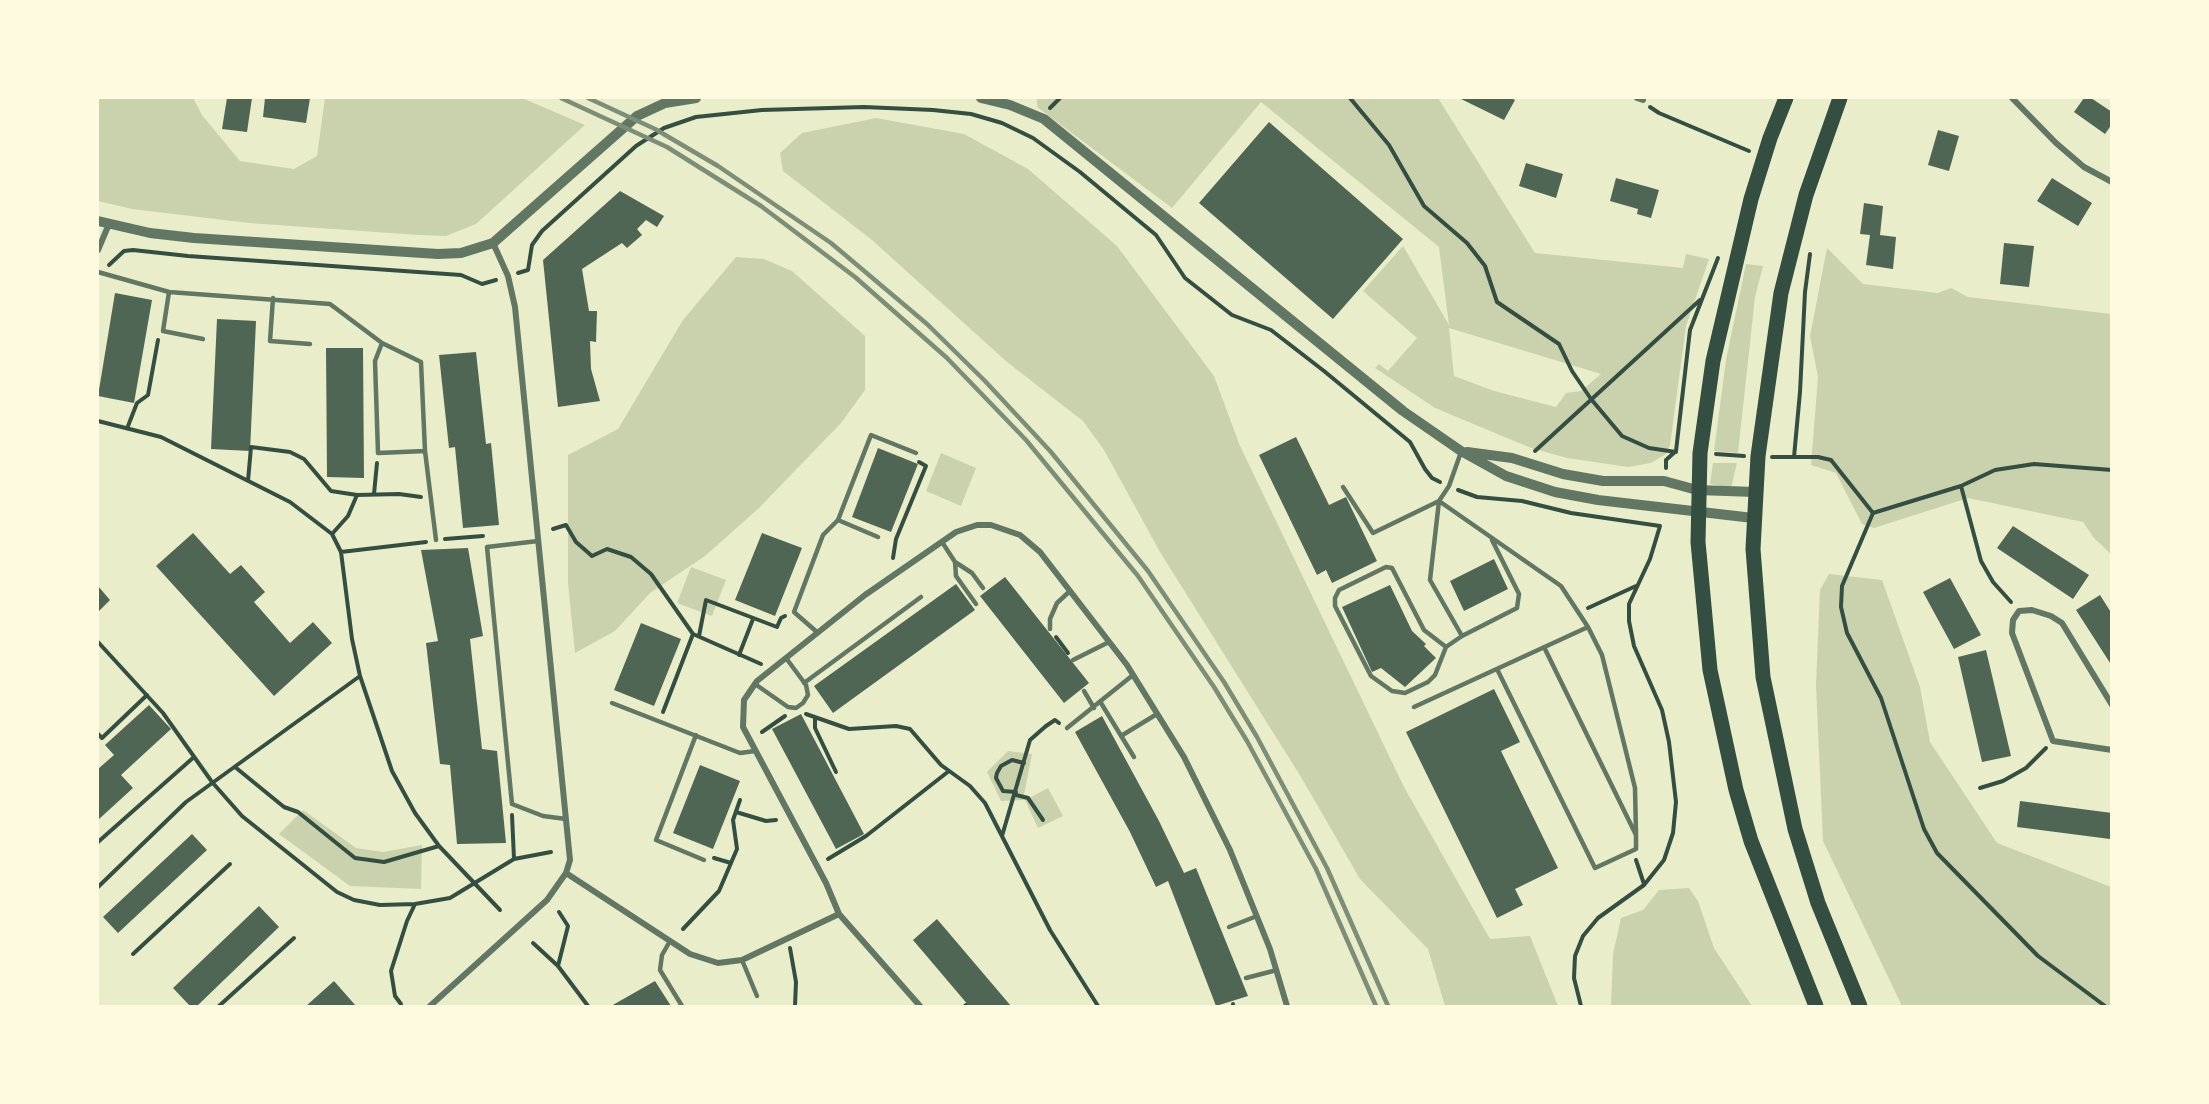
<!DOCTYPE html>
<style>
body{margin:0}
#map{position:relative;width:2209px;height:1104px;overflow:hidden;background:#e9edc9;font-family:Spectral,serif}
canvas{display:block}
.frame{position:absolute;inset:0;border:99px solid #fefae0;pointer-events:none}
</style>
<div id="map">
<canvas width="2209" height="1104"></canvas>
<div class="frame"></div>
</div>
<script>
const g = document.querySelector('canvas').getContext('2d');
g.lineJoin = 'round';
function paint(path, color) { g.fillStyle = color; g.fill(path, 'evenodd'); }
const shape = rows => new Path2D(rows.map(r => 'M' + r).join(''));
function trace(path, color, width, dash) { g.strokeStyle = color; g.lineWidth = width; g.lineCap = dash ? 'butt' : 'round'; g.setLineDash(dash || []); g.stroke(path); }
paint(shape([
 [98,98,193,98,202,115,240,161,294,169,317,156,325,98,522,98,585,125,476,224,446,236,418,235,249,223,132,209,98,201],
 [1037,98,1438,98,1535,253,1683,268,1686,254,1709,259,1686,326,1670,445,1666,454,1651,463,1628,467,1567,458,1531,448,1435,408,1375,368,1379,364,1388,371,1417,338,1363,291,1403,246,1449,325,1439,247,1261,102,1172,208,1037,107],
 [1449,328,1601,374,1581,391,1566,393,1556,407,1494,391,1454,376],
 [876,118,964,134,1028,169,1117,246,1214,376,1240,446,1404,787,1490,939,1530,936,1558,1006,1445,1006,1428,949,1360,879,1301,777,1160,552,1104,450,1083,421,1007,362,872,240,783,171,780,153,802,133],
 [1827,248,1863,284,1938,293,1951,288,1968,297,2111,314,2111,554,2094,538,2083,522,1968,498,1874,528,1862,524,1836,473,1811,465,1818,377,1810,336],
 [736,257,764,259,792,271,865,336,865,390,841,423,759,508,705,556,650,593,615,631,575,653,568,583,568,455,618,429,683,320],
 [1746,264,1763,266,1755,297,1738,453,1714,451,1726,360],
 [941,453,976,468,961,506,926,491],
 [1713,463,1737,463,1731,488,1710,484],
 [691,567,726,580,712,616,677,603],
 [1829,574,1882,580,1920,687,1930,742,1997,843,2111,887,2111,1006,1902,1006,1823,841,1816,685,1820,590],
 [1008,751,1032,754,1024,795,1031,797,1048,788,1063,816,1038,828,1025,800,1001,801,987,772],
 [303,810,356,848,383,852,422,845,421,889,350,886,279,834],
 [1689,888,1698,901,1714,948,1752,1006,1611,1006,1613,954,1621,918,1643,910,1659,890]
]), '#cad2ad');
paint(shape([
 [227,98,252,98,247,132,222,129],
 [265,98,310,98,306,123,263,117],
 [1459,98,1511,98,1515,100,1504,120],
 [2084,98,2091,98,2112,112,2112,124,2105,134,2074,112],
 [1269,122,1403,239,1333,319,1199,203],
 [1938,130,1959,136,1949,171,1928,165],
 [1526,163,1563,174,1556,198,1519,186],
 [1616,178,1659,190,1651,218,1637,214,1638,209,1610,201],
 [2052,178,2092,203,2078,226,2037,201],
 [620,191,664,216,657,227,646,220,637,229,642,235,627,248,622,243,582,269,589,311,597,311,596,342,590,341,591,369,600,401,558,407,543,260],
 [1864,203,1883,206,1880,235,1896,237,1893,269,1866,265,1870,235,1860,234],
 [2004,243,2034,246,2029,287,2000,284],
 [115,293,152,300,134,403,98,396],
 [217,319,256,321,250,451,211,449],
 [326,348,363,348,364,478,327,477],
 [476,352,486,444,491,443,499,525,463,528,455,447,449,448,439,355],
 [1296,437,1329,505,1346,497,1377,561,1332,583,1326,570,1317,575,1259,455],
 [878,448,918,464,891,532,852,517],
 [2013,526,2089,575,2073,599,1997,548],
 [193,533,230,574,241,565,265,592,254,602,290,643,313,622,332,643,274,696,156,566],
 [762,533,802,548,775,616,735,600],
 [468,548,483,636,470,639,482,749,497,751,506,843,457,844,450,765,440,764,426,643,438,641,421,550],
 [1494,559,1508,589,1464,611,1450,581],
 [1005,577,1089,683,1064,703,980,596],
 [1950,578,1981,635,1954,649,1923,592],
 [956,584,975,610,833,713,814,686],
 [1390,585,1412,631,1426,644,1424,646,1436,658,1405,687,1381,668,1372,672,1342,607],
 [98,586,110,600,98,612],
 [2100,595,2112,614,2112,666,2076,610],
 [641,623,681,639,654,706,614,690],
 [1986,650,2011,756,1982,762,1958,657],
 [1494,689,1520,742,1501,751,1558,868,1515,889,1523,905,1497,918,1406,732],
 [149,705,171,729,121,775,133,788,98,820,98,769,114,755,105,745],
 [801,714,864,834,836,849,772,729],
 [1102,716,1159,821,1184,873,1196,868,1248,996,1216,1006,1168,881,1156,887,1130,832,1075,732],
 [700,765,740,781,713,849,673,833],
 [2020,801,2112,813,2110,839,2017,827],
 [192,834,207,850,118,933,103,917],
 [259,906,279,927,197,1006,190,1006,173,988],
 [937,919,1011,1006,969,1006,913,940],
 [334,981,356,1006,306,1006],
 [655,981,671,1006,611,1006]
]), '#4f6655');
trace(shape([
 [1350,98,1389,145,1424,206,1467,243,1485,266,1497,302,1559,344,1572,371,1591,399,1622,436,1649,448,1676,452],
 [1650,107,1659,113,1749,151],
 [1050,108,1060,98],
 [109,265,124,251,133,250,188,256,461,275,482,284,496,280],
 [518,273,528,270,532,245,542,231,636,146,664,128,696,117,762,110,864,107,933,110,971,114,1002,123,1033,138,1080,172,1156,235,1185,278,1232,315,1271,330,1324,371,1410,442,1425,469,1432,478,1440,482],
 [98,421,161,437,290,502,332,534,341,552,352,639,360,676,392,771,415,813,439,846,500,910],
 [128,426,137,403,148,395,158,340],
 [1535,451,1700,300],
 [1716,454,1744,456],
 [1772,457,1818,457,1831,460,1873,513,1842,586,1841,607,1847,633,1881,698,1924,829,1937,853,2038,956,2105,1006],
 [1794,457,1800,392,1805,292,1810,254],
 [1666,468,1666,460,1676,451,1690,330,1718,258],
 [248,481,251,447,290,452,304,459,331,491,357,495,399,494,421,497],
 [1961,486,1995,470,2034,464,2112,470],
 [1458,490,1477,497,1522,501,1571,513,1660,526],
 [374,494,377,463],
 [1873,513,1961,486,1981,561,1993,582,2011,602],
 [553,529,566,525,576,542,592,556,607,549,631,557,651,574,693,634,761,664],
 [332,534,348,516,357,495],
 [445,539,483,536],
 [341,552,426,542],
 [893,558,896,539,926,466,919,462],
 [1588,608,1636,586],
 [699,636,706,600,777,627,781,618,785,616],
 [1056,637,1068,653],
 [98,642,163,713,212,782,242,816,337,892,354,900,380,905,415,904,450,898,514,859,551,852],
 [739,655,753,619],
 [663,712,693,634],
 [806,714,849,729,896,726,910,729,941,765,970,786,985,803,1050,930,1098,1006],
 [815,718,815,728,836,772],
 [762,732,785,716],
 [98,734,102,738,147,695],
 [235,767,284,807,298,812,355,858,384,862,439,846],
 [1980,788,2003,781,2026,768,2046,748],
 [1016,792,1003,791,996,778,997,773,1001,766,1012,760,1024,763],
 [1016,795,1028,798,1043,820],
 [736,812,766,821,776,820],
 [512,815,514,859],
 [1002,836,1030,740,1046,726,1055,720,1059,723],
 [98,842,194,757],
 [714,858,731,863],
 [828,859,866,836,949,771],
 [1636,860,1644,884],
 [98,887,186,802,360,676],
 [683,929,719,891,737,849,733,820,740,800],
 [533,943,558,966,588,1006],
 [790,948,796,982,795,1006],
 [133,954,230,864],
 [558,966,568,926,559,912],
 [401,1004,395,996,391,971,407,921,415,904],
 [1233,1004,1233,1006],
 [219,1006,294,938],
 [965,1006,966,1005],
 [1581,1006,1574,978,1575,956,1583,936,1598,918,1644,885,1664,860,1673,833,1676,802,1669,742,1662,710,1634,646,1629,621,1629,604,1650,559,1660,526]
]), '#344e41', 4);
trace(shape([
 [98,272,169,292,330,304,382,343,375,361,378,453,425,451,421,362,382,343],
 [169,292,163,331,203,339],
 [273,298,270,341,310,344],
 [425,451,436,540],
 [1461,452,1449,486,1439,501,1430,580,1462,636,1517,608,1519,594,1492,540],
 [1343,487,1373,533,1439,501],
 [1439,501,1561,586,1588,627,1602,655,1635,788,1636,834],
 [838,520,878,537],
 [538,541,487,547,512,804,543,816,566,819],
 [942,542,955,562,956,576,976,604],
 [955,562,972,573,983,588],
 [1050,629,1050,619,1057,603,1070,591],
 [818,633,794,612,823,535,838,520,871,435,916,453],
 [1446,647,1435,675,1428,682,1405,693,1392,691,1371,676,1335,606,1335,598,1339,590,1386,567,1392,568,1424,630,1446,647,1462,636],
 [1073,660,1109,642],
 [1497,669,1595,868,1636,849,1636,835,1544,647],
 [804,683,921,597],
 [755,684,788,707,796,708,803,703,808,695,806,685,786,658],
 [1084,691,1094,708],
 [612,703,740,753,755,751],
 [1101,703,1134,757],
 [1414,707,1588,627],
 [1067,728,1133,675],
 [696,735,656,840,704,860],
 [1121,736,1157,714],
 [1229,927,1257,916],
 [670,941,662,955,660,970,682,1006],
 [742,960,757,996],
 [1246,978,1277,970]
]), '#617663', 4.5);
trace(shape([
 [1637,98,1643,100],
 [2012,98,2056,143,2084,167,2112,182],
 [98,250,109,224],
 [2112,705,2062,623,2051,616,2032,610,2019,611,2013,620,2012,633,2053,741,2112,750],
 [566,873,690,954,718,963,742,960,839,914,920,1006],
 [839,914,826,883,743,727,744,700,757,681,865,595,956,532,977,525,991,525,1020,535,1040,552,1127,665,1184,757,1230,850,1270,949,1287,1006],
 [430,1006,547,900,566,873,570,860,515,307,508,276,493,243]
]), '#617663', 6);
trace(shape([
 [981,98,1010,105,1044,119,1403,411,1461,451,1506,476,1555,492,1598,500,1753,518],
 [98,221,150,233,194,238,438,254,461,253,493,243,637,116,665,103,696,98],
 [1467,452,1512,458,1563,474,1603,481,1664,481,1697,490,1755,492]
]), '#617663', 10);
trace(shape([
 [1786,98,1770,138,1751,199,1713,361,1700,453,1698,542,1710,670,1736,790,1751,841,1816,1006],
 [1840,98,1806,195,1781,293,1758,456,1753,549,1763,677,1795,829,1818,903,1860,1006]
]), '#344e41', 15);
trace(shape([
 [561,98,667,147,761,206,855,277,947,358,1026,440,1138,576,1214,687,1247,741,1316,869,1376,1006],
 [588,98,655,129,718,166,831,243,927,324,985,381,1051,452,1148,571,1224,682,1257,737,1327,868,1388,1006]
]), '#7c8e77', 4.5);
</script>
